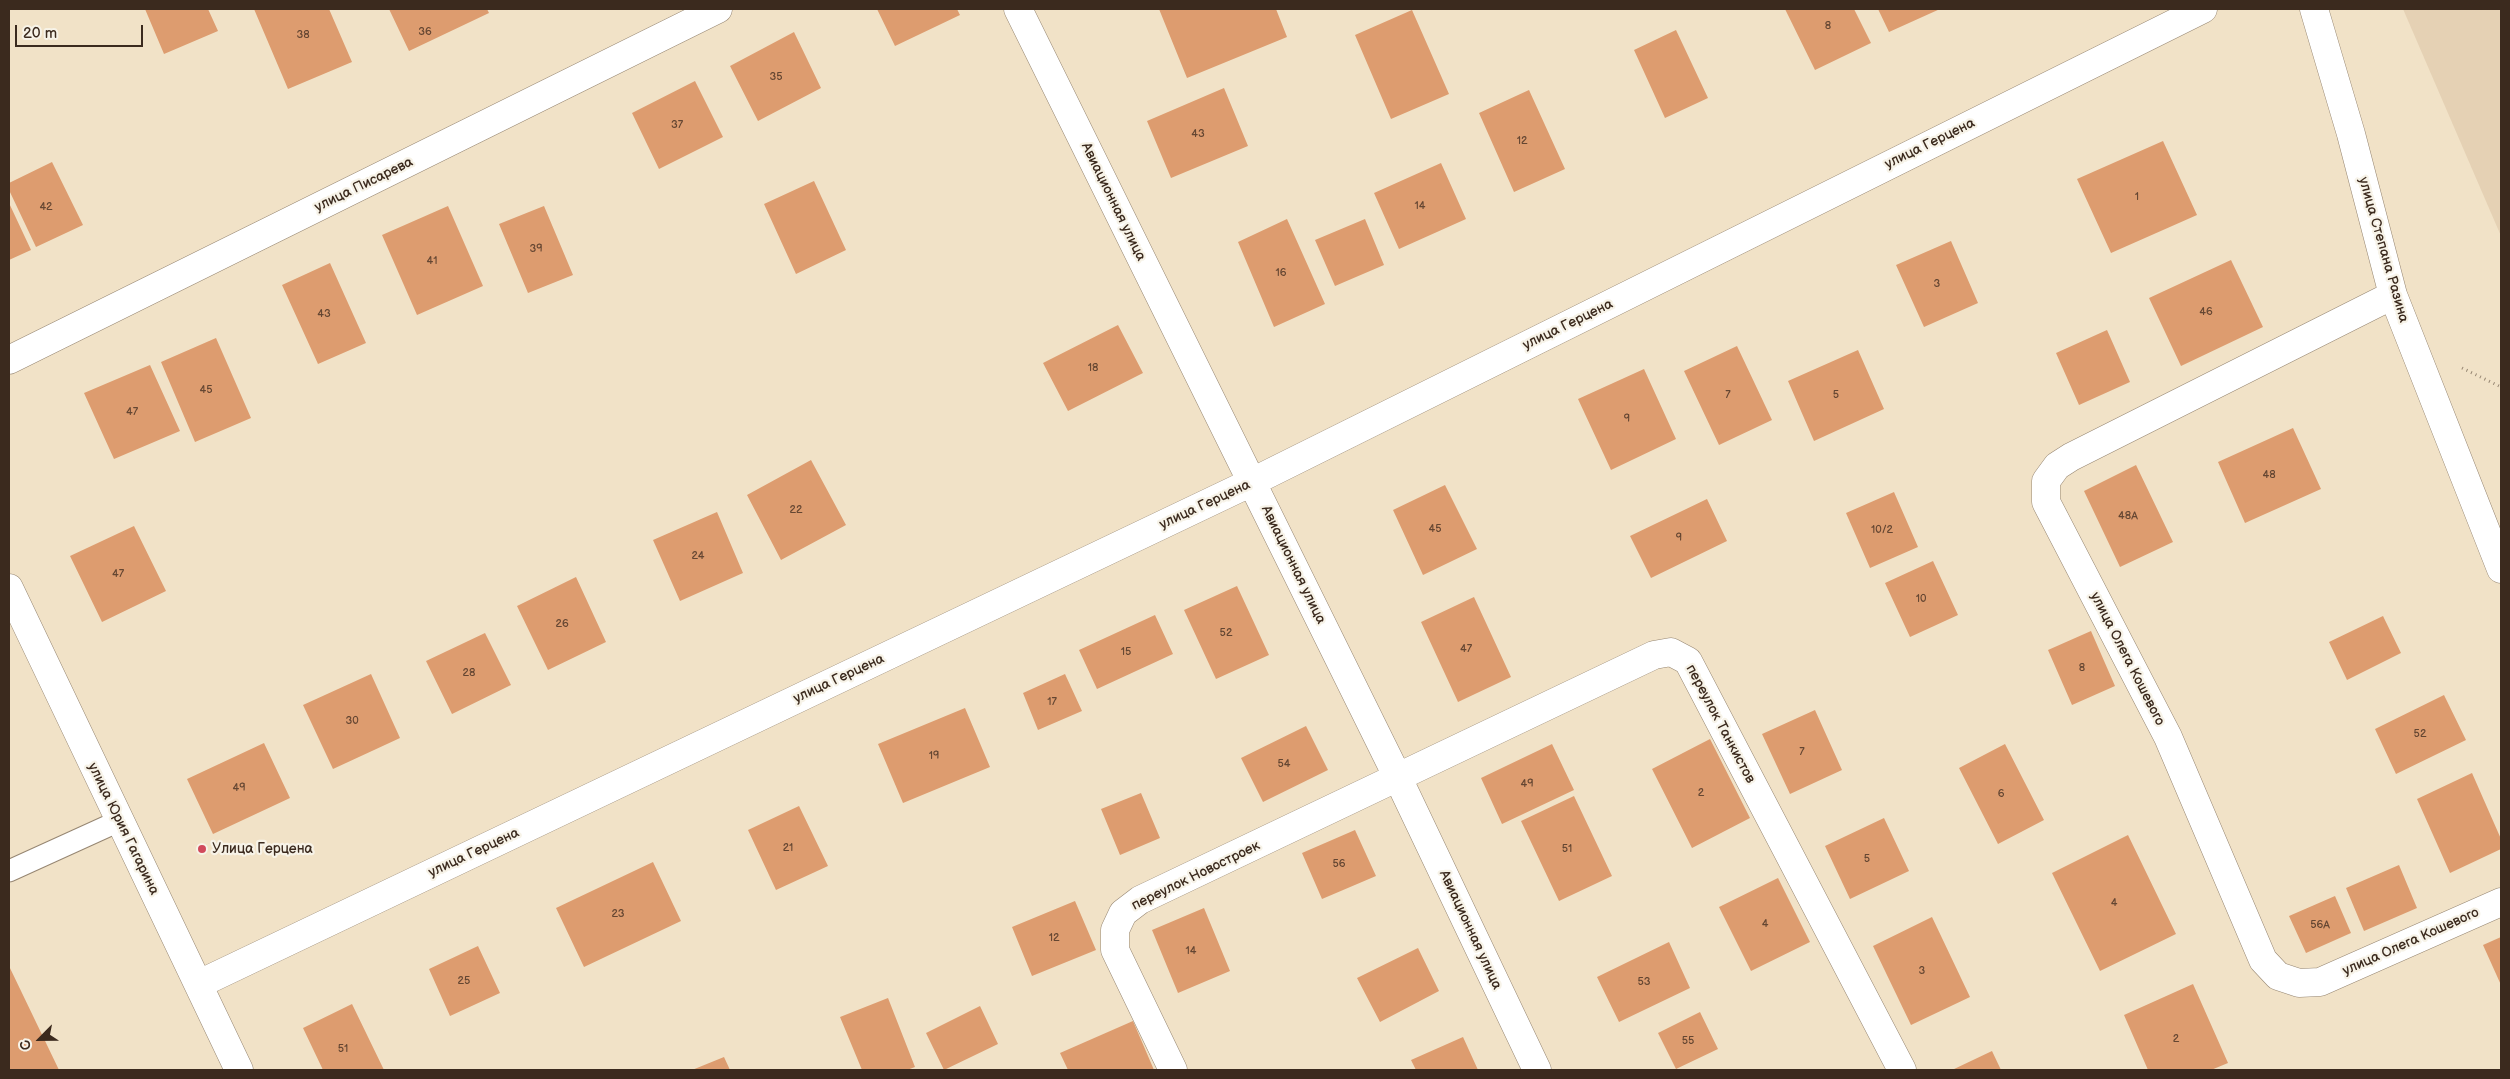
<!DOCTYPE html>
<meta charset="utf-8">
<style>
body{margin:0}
#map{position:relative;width:2510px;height:1079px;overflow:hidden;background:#f1e2c7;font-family:"Balsamiq Sans",sans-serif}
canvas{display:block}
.frame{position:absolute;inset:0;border:10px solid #3b2a1e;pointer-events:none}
.north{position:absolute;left:15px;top:1014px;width:50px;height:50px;-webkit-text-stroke:4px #f7f3e8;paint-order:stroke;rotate:247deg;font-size:14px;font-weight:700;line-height:20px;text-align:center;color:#3b2a1e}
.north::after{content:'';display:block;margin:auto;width:18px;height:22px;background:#3b2a1e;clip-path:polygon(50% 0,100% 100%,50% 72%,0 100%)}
.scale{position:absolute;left:15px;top:25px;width:128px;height:22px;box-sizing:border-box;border:2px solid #3b2a1e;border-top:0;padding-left:6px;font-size:15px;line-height:18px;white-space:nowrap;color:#3b2a1e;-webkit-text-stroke:4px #f7f3e8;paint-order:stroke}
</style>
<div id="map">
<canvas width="2510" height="1079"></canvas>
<div class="frame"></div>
<div class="north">С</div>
<div class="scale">20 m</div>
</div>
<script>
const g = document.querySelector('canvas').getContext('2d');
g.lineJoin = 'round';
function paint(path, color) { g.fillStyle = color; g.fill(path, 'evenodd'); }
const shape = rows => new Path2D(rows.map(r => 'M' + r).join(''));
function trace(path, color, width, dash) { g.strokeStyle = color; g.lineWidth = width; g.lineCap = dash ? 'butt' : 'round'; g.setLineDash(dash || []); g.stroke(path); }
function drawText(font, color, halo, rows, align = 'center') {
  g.font = font + ' "Balsamiq Sans",sans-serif'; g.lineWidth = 4.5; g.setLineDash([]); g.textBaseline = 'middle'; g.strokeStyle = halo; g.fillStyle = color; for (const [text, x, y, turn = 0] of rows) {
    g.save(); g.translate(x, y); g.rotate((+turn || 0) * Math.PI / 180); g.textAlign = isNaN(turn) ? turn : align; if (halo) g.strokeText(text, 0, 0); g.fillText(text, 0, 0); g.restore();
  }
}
paint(shape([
 [2403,9,2501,9,2501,236]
]), '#e5d1b4');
paint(shape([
 [145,9,208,9,218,31,164,54],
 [254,9,329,9,352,62,288,89],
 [389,9,487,9,489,13,409,51],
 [877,9,957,9,960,15,895,46],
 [1159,9,1276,9,1287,37,1187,78],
 [1785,9,1854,9,1871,43,1815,70],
 [1878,9,1940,9,1889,32],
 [1412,10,1449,94,1391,119,1355,35],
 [1676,30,1708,98,1665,118,1634,50],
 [794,32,821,88,758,121,730,66],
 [695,81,723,137,659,169,632,113],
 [1224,88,1248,146,1171,178,1147,121],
 [1529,90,1565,169,1514,192,1479,113],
 [2163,141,2197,215,2111,253,2077,179],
 [52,162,83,225,36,247,9,190,9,183],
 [1441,163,1466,219,1399,249,1374,193],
 [814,181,846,250,796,274,764,204],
 [9,203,31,250,9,260],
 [448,206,483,286,417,315,382,235],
 [544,206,573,275,528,293,499,224],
 [1287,219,1325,304,1274,327,1238,242],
 [1365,219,1384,265,1335,286,1315,240],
 [1951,241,1978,303,1924,327,1896,265],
 [2231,260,2263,327,2181,366,2149,298],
 [330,263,366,343,318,364,282,285],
 [1118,325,1143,373,1068,411,1043,363],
 [2107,330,2130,382,2079,405,2056,353],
 [216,338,251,418,195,442,161,362],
 [1737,346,1772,420,1719,445,1684,371],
 [1858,350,1884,409,1814,441,1788,381],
 [150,365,180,431,114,459,84,393],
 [1644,369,1676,439,1611,470,1578,399],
 [2293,428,2321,489,2245,523,2218,462],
 [811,460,846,525,781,560,747,495],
 [2136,465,2173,542,2120,567,2084,491],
 [1445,485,1477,549,1423,575,1393,510],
 [1894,492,1918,547,1870,568,1846,513],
 [1707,499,1727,541,1651,578,1630,536],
 [717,512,743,573,680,601,653,540],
 [134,526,166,591,102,622,70,556],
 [1933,561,1958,615,1910,637,1885,583],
 [576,577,606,642,548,670,517,606],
 [1237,586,1269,655,1216,679,1184,610],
 [1474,597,1511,677,1458,702,1421,622],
 [1155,615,1173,654,1097,689,1079,650],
 [2383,616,2401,653,2347,680,2329,642],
 [2091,631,2115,686,2072,705,2048,650],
 [485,633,511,685,452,714,426,661],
 [371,674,400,738,333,769,303,705],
 [1065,674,1082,711,1038,730,1023,693],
 [2444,695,2466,740,2396,774,2375,729],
 [965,708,990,767,903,803,878,744],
 [1815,710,1842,770,1790,794,1762,734],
 [1306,726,1328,770,1263,802,1241,758],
 [1710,739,1750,818,1692,848,1652,769],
 [264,743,290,798,213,834,187,779],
 [1552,744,1574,790,1502,824,1481,778],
 [2005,744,2044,820,1998,844,1959,768],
 [2472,773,2501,839,2501,849,2450,873,2417,799],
 [1141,793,1160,838,1120,855,1101,809],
 [1574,796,1612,876,1559,901,1521,821],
 [799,806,828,866,776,890,748,830],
 [1884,818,1909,871,1850,899,1825,846],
 [1355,830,1376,876,1322,899,1302,853],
 [2128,835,2176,934,2100,971,2052,873],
 [653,862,681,921,584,967,556,908],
 [2399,865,2417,908,2364,931,2346,888],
 [1778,878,1810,942,1751,971,1719,907],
 [2335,896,2351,933,2306,953,2289,916],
 [1075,901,1096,950,1032,976,1012,927],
 [1204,908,1230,971,1178,993,1152,930],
 [1932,917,1970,997,1911,1025,1873,946],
 [2501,937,2501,985,2483,945],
 [1669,942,1690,988,1619,1022,1597,977],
 [478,946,500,993,450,1016,429,969],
 [1418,948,1439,991,1380,1022,1357,978],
 [9,966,59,1070,9,1070],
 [2193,984,2228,1063,2211,1070,2148,1070,2124,1015],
 [888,998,915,1067,907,1070,862,1070,840,1017],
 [352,1004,384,1070,323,1070,303,1028],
 [980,1006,998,1044,944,1070,926,1033],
 [1700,1012,1718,1049,1676,1069,1658,1033],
 [1133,1021,1154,1070,1068,1070,1060,1053],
 [1463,1037,1478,1070,1416,1070,1411,1060],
 [1992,1051,2001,1070,1952,1070],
 [724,1057,730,1070,692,1070]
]), '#dd9c6f');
const lane = shape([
 [9,871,119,821]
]);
const street = shape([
 [1018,9,1398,778,1537,1070],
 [2314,9,2351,134,2393,295,2501,569],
 [2393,295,2071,457,2057,466,2046,481,2046,502,2168,737,2263,960,2278,976,2299,983,2320,982,2501,902],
 [9,360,718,9],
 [9,588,239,1070],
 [199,984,1252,482,2203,9],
 [1173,1070,1115,950,1115,930,1123,913,1140,900,1654,655,1671,652,1688,661,1902,1070]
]);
trace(lane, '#968672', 23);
trace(street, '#968672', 29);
trace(shape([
 [2462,368,2501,387]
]), '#968672', 3, [1, 4]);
trace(lane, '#fff', 21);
trace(street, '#fff', 28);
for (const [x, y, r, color] of [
 [202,849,5,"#d1495b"]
]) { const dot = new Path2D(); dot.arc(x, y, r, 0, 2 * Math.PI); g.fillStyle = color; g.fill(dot); trace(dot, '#f7f3e8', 2); }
drawText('11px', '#644632', null, [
 ["8",1828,26],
 ["36",425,32],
 ["38",303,35],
 ["35",776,77],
 ["37",677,125],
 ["43",1198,134],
 ["12",1522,141],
 ["1",2137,197],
 ["14",1420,206],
 ["42",46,207],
 ["39",536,249],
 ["41",432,261],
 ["16",1281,273],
 ["3",1937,284],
 ["46",2206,312],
 ["43",324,314],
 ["18",1093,368],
 ["45",206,390],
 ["7",1728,395],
 ["5",1836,395],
 ["47",132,412],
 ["9",1627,419],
 ["48",2269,475],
 ["22",796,510],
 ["48А",2128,516],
 ["45",1435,529],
 ["10/2",1882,530],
 ["9",1679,538],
 ["24",698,556],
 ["47",118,574],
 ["10",1921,599],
 ["26",562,624],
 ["52",1226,633],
 ["47",1466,649],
 ["15",1126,652],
 ["8",2082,668],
 ["28",469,673],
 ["17",1052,702],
 ["30",352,721],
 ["52",2420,734],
 ["7",1802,752],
 ["19",934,756],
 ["54",1284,764],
 ["49",1527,784],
 ["49",239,788],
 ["2",1701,793],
 ["6",2001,794],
 ["21",788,848],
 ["51",1567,849],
 ["5",1867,859],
 ["56",1339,864],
 ["4",2114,903],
 ["23",618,914],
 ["4",1765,924],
 ["56А",2320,925],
 ["12",1054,938],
 ["14",1191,951],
 ["3",1922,971],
 ["25",464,981],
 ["53",1644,982],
 ["2",2176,1039],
 ["55",1688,1041],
 ["51",343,1049]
]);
drawText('14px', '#3b2a1e', '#f7f3e8', [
 ["улица Герцена",1930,144,-26],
 ["улица Писарева",364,185,-26],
 ["Авиационная улица",1113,202,64],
 ["улица Степана Разина",2383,250,74],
 ["улица Герцена",1568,325,-26],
 ["улица Герцена",1205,505,-25],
 ["Авиационная улица",1293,565,64],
 ["улица Олега Кошевого",2127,659,63],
 ["улица Герцена",839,679,-25],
 ["переулок Танкистов",1720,724,62],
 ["улица Юрия Гагарина",123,829,64],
 ["улица Герцена",474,853,-25],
 ["переулок Новостроек",1196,876,-26],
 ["Авиационная улица",1470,930,65],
 ["улица Олега Кошевого",2411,942,-24]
]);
drawText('14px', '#3b2a1e', '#f7f3e8', [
 ["Улица Герцена",212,849]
], 'left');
</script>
